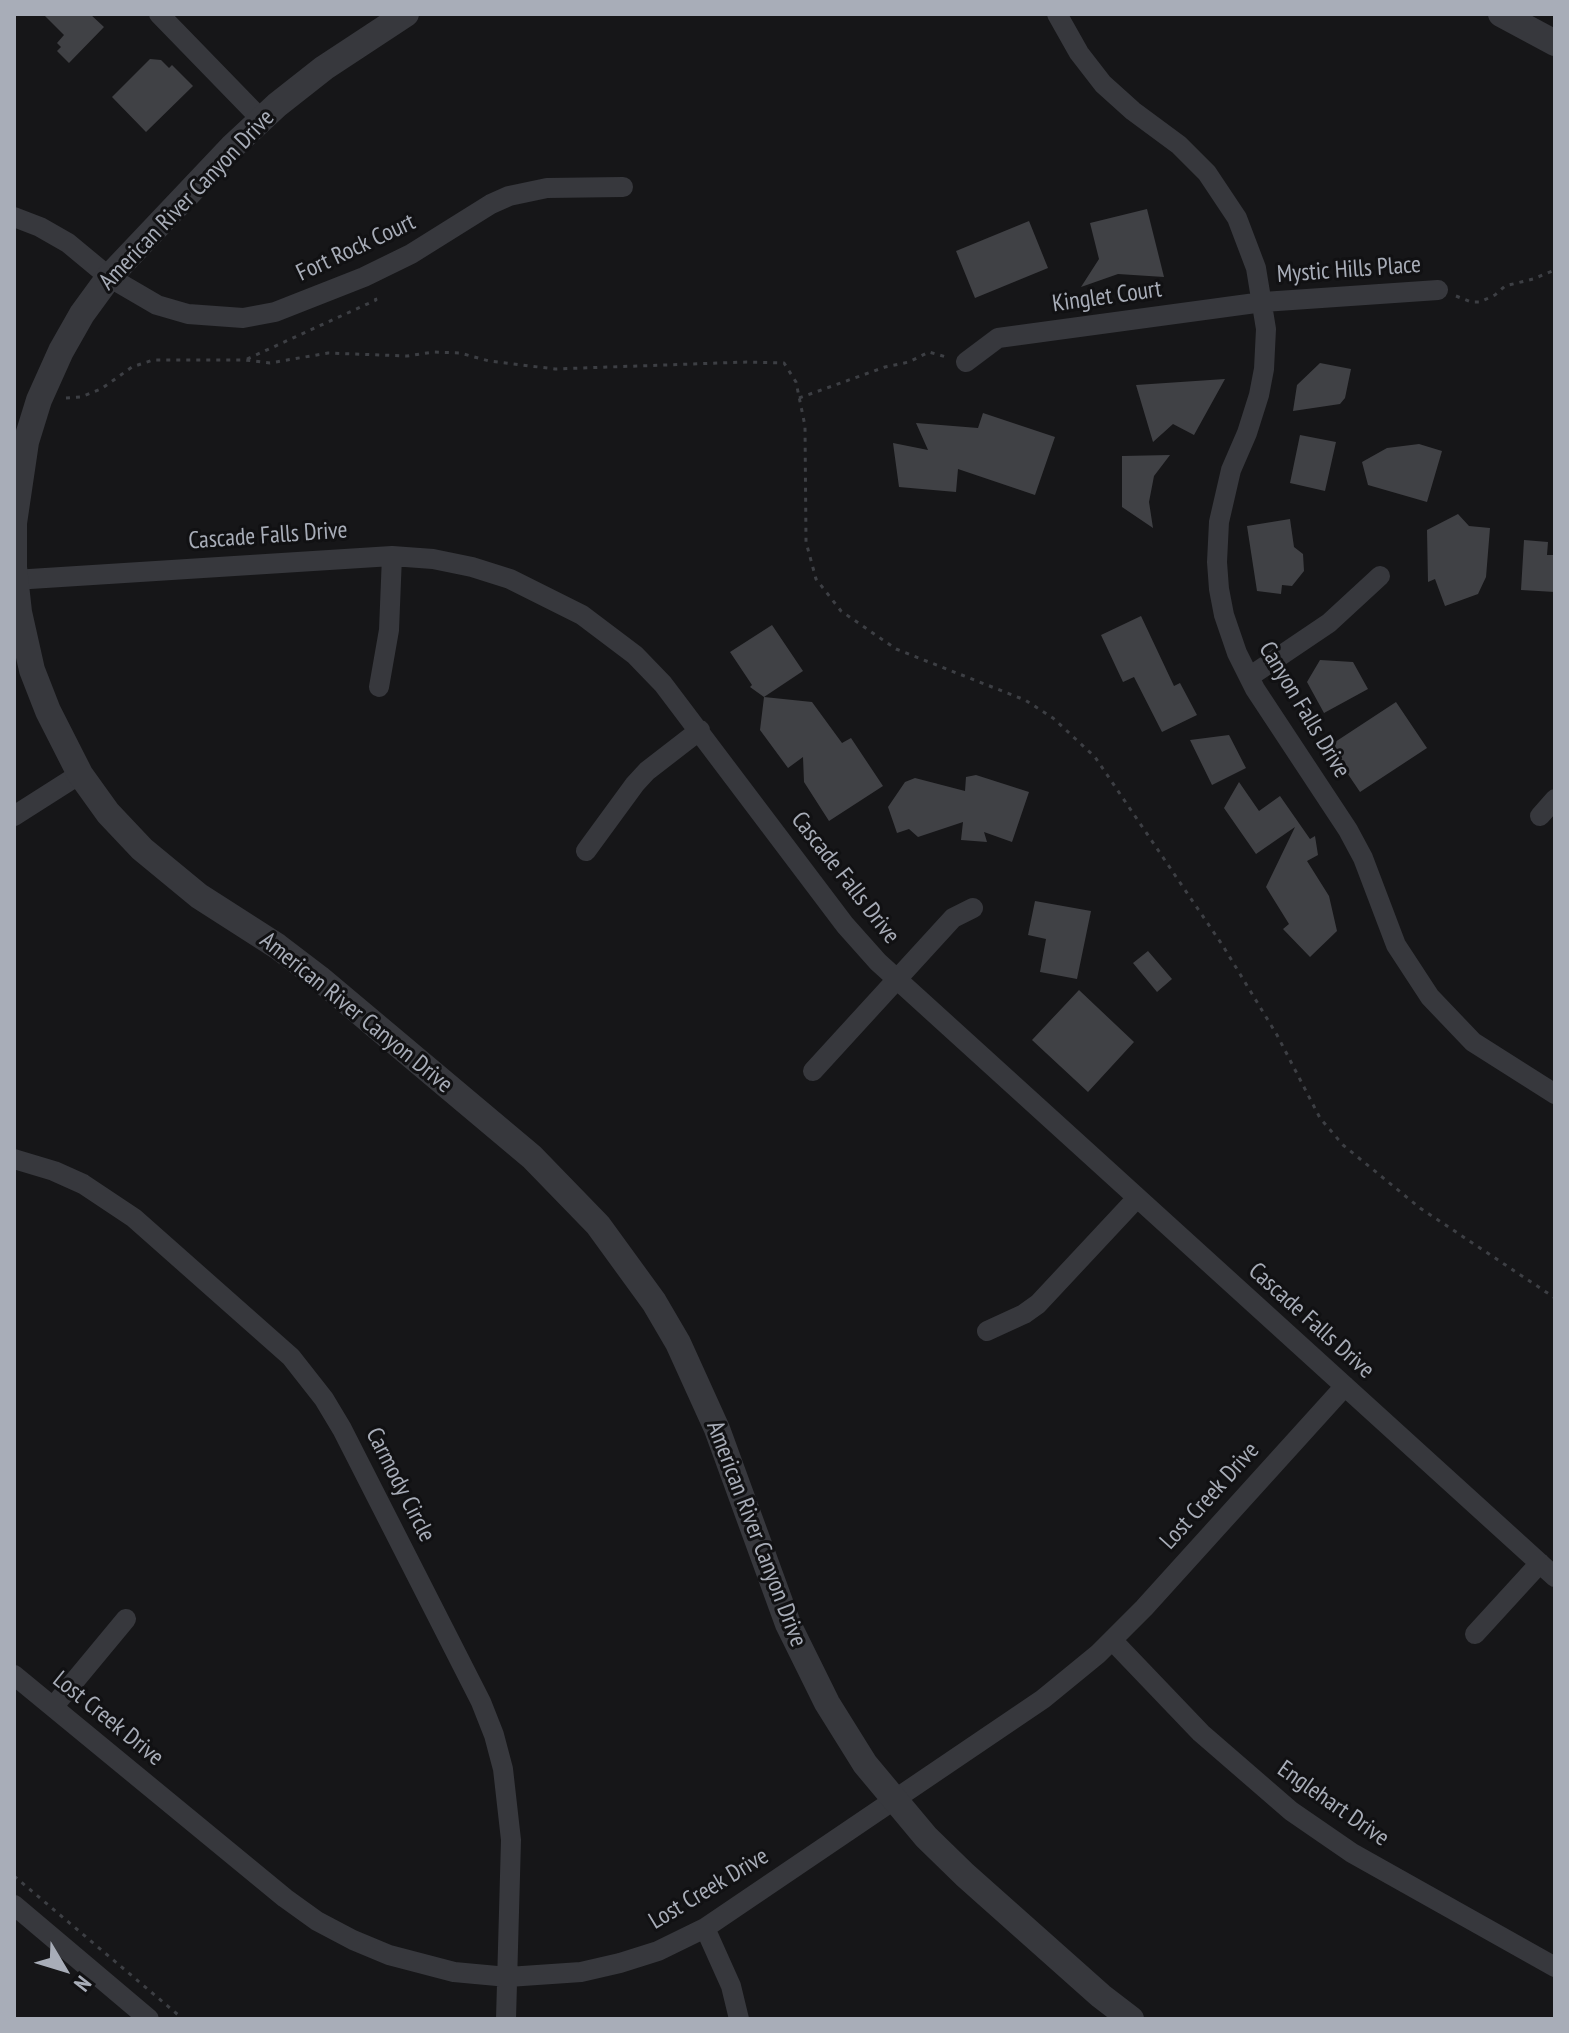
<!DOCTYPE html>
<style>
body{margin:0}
#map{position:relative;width:1569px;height:2033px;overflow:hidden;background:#161618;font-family:"PT Sans Narrow",sans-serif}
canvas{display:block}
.frame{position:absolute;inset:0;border:16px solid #a8adb8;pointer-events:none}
.north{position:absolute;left:24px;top:1929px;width:80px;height:80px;-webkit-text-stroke:6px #111113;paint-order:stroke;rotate:128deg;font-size:22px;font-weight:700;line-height:32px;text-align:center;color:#a8adb8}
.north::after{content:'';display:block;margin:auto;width:28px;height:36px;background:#a8adb8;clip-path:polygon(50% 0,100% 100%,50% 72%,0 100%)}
</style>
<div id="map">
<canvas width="1569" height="2033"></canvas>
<div class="frame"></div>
<div class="north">N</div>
</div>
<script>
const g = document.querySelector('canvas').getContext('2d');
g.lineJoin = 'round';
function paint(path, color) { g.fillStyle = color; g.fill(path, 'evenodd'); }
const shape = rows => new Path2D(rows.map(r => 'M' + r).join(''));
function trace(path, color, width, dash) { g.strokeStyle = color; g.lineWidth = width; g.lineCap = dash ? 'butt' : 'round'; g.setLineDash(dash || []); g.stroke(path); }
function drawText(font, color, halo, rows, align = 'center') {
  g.font = font + ' "PT Sans Narrow",sans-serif'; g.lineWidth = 6; g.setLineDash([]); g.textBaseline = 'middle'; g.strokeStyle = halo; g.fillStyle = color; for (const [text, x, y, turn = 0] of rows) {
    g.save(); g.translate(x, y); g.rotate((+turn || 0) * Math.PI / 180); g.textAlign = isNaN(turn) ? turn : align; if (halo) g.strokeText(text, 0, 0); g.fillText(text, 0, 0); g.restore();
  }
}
paint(shape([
 [43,14,90,14,104,27,69,63,57,51,61,47,57,43,64,35],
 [150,59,161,60,169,68,172,65,193,86,146,132,112,97],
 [1147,209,1164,277,1118,274,1081,287,1099,259,1090,223],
 [1029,221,1048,268,975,298,956,251],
 [1320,363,1351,369,1345,398,1340,404,1293,411,1297,385],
 [1225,379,1194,435,1173,424,1153,442,1136,385],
 [983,413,1055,437,1035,495,958,469,956,492,899,487,893,443,928,450,916,423,978,428],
 [1300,435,1336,442,1325,491,1290,483],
 [1419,444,1442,451,1427,502,1368,485,1362,462,1387,448],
 [1170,455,1154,476,1149,502,1153,528,1122,507,1122,456],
 [1458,514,1469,526,1490,528,1486,577,1478,594,1445,606,1435,579,1428,582,1427,530],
 [1290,519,1294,547,1303,554,1304,571,1292,586,1282,585,1281,594,1257,591,1247,526],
 [1524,540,1548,542,1547,555,1555,555,1555,592,1521,590],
 [1141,616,1174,686,1180,683,1197,715,1162,732,1134,677,1123,682,1101,635],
 [772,625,803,671,764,697,750,687,752,685,730,652],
 [1320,660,1353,662,1368,689,1324,713,1307,682],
 [764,697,812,702,842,743,851,738,883,786,829,821,804,782,803,757,788,768,760,730],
 [1396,702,1427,748,1360,792,1329,746],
 [1229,735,1246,768,1212,785,1190,740],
 [976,775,1029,792,1012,842,984,832,987,842,961,840,963,822,918,837,909,829,897,833,888,807,905,782,915,778,965,791,966,777],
 [1239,782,1259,811,1280,796,1310,839,1315,836,1318,855,1307,861,1329,896,1337,931,1310,957,1283,929,1289,924,1266,887,1295,827,1256,854,1224,808],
 [1035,901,1091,911,1077,979,1040,972,1046,939,1028,935],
 [1148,951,1172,979,1157,992,1133,963],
 [1079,990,1134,1042,1088,1092,1032,1040]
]), '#404145');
trace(shape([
 [1456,296,1471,302,1480,302,1495,295,1505,286,1533,279,1555,270],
 [247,359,376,300,374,294],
 [66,398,81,397,101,389,132,367,153,360,245,360,270,363,328,353,407,356,434,352,460,353,489,361,555,369,747,362,784,363,796,382,805,426,806,542,816,579,841,611,896,649,1025,700,1053,718,1095,757,1223,946,1277,1035,1320,1118,1343,1145,1420,1208,1555,1298],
 [799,398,885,367,909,362,929,352,946,357],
 [14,1876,183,2019]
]), '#3d3f44', 3, [4, 6]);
trace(shape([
 [159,14,261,119],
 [1057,14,1079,53,1103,84,1133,111,1179,145,1207,173,1237,218,1256,268,1266,329,1264,369,1259,395,1247,433,1231,470,1219,522,1217,562,1219,589,1224,615,1237,653,1255,689,1348,830,1363,858,1396,945,1430,997,1473,1042,1555,1094],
 [14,217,40,227,68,243,109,277,157,305,188,314,243,318,275,312,364,277,411,254,491,204,509,196,547,188,623,187],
 [966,362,998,338,1263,302,1438,290],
 [14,580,392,556,433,559,472,567,510,579,582,615,635,655,663,684,845,925,878,962,1555,1577],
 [1249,677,1329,623,1380,576],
 [379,687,389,630,392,556],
 [14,816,80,774],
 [1540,816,1555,799],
 [586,851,635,784,647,771,700,730],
 [813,1071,953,918,973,908],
 [14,1159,54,1171,83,1184,134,1218,291,1357,324,1399,342,1429,481,1702,494,1735,503,1769,511,1840,506,2019],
 [987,1331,1024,1314,1038,1304,1137,1198],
 [1475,1634,1540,1563],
 [1112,1640,1201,1733,1291,1811,1352,1853,1555,1967],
 [14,1675,285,1898,317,1921,353,1940,389,1955,454,1972,508,1977,581,1972,620,1963,658,1951,705,1928,1043,1699,1098,1654,1144,1608,1345,1386],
 [53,1707,126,1619],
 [14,1905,149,2019],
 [705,1928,731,1986,739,2019]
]), '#37383d', 20);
trace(shape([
 [406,14,324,68,277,105,233,146,109,277,82,314,61,351,39,400,26,442,14,523,14,567,19,612,32,670,48,711,80,774,108,813,142,849,199,896,277,946,319,978,532,1157,598,1225,654,1302,678,1343,717,1429,788,1624,827,1703,865,1764,926,1837,965,1875,1101,1996,1131,2019],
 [1501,14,1555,43]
]), '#37383d', 26);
drawText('24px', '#a8adb8', '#111113', [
 ["American River Canyon Drive",187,200,-46],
 ["Fort Rock Court",356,248,-25],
 ["Mystic Hills Place",1349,270,-4],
 ["Kinglet Court",1107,297,-8],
 ["Cascade Falls Drive",268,536,-4],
 ["Canyon Falls Drive",1304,710,59],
 ["Cascade Falls Drive",845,878,52],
 ["American River Canyon Drive",356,1013,39],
 ["Cascade Falls Drive",1311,1321,42],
 ["Carmody Circle",400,1485,63],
 ["Lost Creek Drive",1210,1496,-48],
 ["American River Canyon Drive",756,1534,69],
 ["Lost Creek Drive",108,1719,39],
 ["Englehart Drive",1333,1804,35],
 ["Lost Creek Drive",709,1889,-31]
]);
</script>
